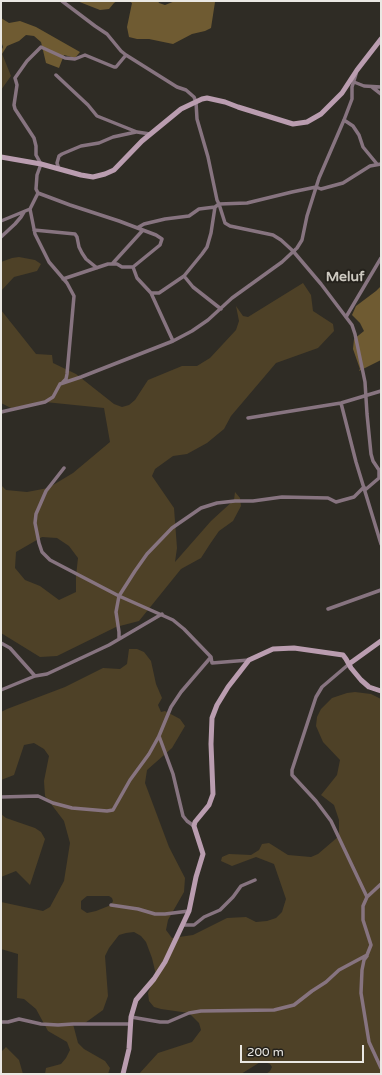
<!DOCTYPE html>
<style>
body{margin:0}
#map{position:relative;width:382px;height:1075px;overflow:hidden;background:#2f2c25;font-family:"Varela Round",sans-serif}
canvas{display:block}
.frame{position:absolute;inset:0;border:2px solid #eae8e3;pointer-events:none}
.scale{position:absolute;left:240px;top:1045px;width:124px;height:18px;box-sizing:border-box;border:2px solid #eae8e3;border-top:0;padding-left:5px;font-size:12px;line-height:14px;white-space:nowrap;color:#eae8e3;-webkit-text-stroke:3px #25221c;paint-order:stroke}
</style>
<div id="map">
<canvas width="382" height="1075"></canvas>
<div class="frame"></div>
<div class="scale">200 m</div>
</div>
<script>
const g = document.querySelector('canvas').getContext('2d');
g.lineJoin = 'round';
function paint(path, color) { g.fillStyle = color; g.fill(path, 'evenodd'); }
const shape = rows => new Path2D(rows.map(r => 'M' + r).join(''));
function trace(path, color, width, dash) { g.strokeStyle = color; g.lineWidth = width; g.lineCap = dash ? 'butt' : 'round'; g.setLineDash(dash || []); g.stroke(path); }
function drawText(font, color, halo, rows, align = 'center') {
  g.font = font + ' "Varela Round",sans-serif'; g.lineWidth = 4; g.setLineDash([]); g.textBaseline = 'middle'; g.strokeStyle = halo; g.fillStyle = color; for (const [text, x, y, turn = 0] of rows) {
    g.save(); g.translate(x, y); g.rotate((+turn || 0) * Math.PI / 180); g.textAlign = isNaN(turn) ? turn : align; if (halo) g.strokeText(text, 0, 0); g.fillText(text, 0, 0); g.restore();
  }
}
paint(shape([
 [1,51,11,76,1,90],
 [19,257,35,260,41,264,37,271,14,277,1,291,1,262,12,258],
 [303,283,311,295,313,311,333,324,334,331,318,348,276,363,231,416,224,429,207,443,187,454,173,456,155,469,152,476,174,508,177,548,175,562,211,521,234,500,235,492,240,498,241,506,233,521,219,531,210,544,201,558,181,569,139,621,116,627,57,656,40,657,1,633,1,485,6,490,27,492,48,488,73,473,110,442,104,408,45,402,11,408,1,403,1,310,36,354,52,355,53,363,76,374,114,404,122,407,129,405,135,400,148,380,182,366,197,366,210,358,236,330,239,321,236,306,243,316,248,317],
 [42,537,57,538,69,546,78,558,76,576,76,592,59,600,40,586,25,580,15,568,16,552],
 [129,649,137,649,144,652,151,661,156,684,162,698,158,705,161,712,165,711,180,719,185,726,172,748,147,770,145,783,169,847,185,878,184,892,168,920,166,930,172,938,193,935,227,918,246,917,256,922,267,921,276,918,282,912,286,899,274,864,256,857,232,866,221,861,222,857,229,854,251,855,259,850,262,844,269,843,288,855,311,857,318,854,339,836,339,820,334,805,321,795,337,775,340,760,323,742,316,726,317,717,321,709,332,698,347,693,355,692,371,694,381,699,381,1074,266,1074,270,1071,272,1067,270,1064,262,1061,241,1074,139,1074,158,1053,192,1042,201,1030,199,1023,189,1013,161,1009,154,1007,149,1001,148,993,156,975,152,958,146,942,141,936,134,932,126,933,119,935,109,948,105,956,108,996,103,1010,85,1023,73,1024,78,1043,84,1049,105,1061,110,1068,108,1074,45,1074,46,1068,61,1064,66,1058,70,1050,67,1042,48,1031,36,1009,24,999,17,998,18,954,1,949,1,902,43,911,50,907,64,881,70,843,64,821,45,796,44,781,49,756,44,749,34,743,24,745,14,775,1,780,1,712,7,709,65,687,103,668,120,669,127,664],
 [87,896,109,896,112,898,113,901,111,905,96,911,87,913,81,909,81,901],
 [1,814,6,818,35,828,41,832,45,839,30,885,16,871,1,877],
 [6,1047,19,1060,23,1074,1,1074,1,1052]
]), '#4e4127');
paint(shape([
 [77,1,117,1,114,3,109,9,100,10],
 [129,1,158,1,159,3,165,5,175,1,224,1,215,2,211,28,205,31,192,34,173,44,149,39,137,39,129,37,127,27,132,3],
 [1,18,9,23,20,21,36,27,80,52,75,58,64,55,59,68,46,63,41,42,34,36,26,35,19,41,7,46,2,54,1,51,3,47,1,41],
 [381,286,381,360,359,371,360,369,353,349,354,339,364,331,360,323,352,315,356,306,376,291]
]), '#6f5b32');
trace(shape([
 [62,1,95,26,107,34,121,51,126,55,177,87,186,90,194,97,196,102,197,119,208,157,217,200,219,204,225,223,230,226,273,235,281,240,293,251,321,284,352,325,355,334,365,382,367,414,371,454,373,461,379,470,379,478,365,490],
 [56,75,88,105,97,116,137,132,150,134],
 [354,82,364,86,381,87],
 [372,87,381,94],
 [344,120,353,126,359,135,363,147,377,164],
 [59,169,57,163,59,156,62,154,81,146,99,143,113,137,136,132],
 [38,193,30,209,35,234,49,262,67,283,74,296,67,374,66,379,63,382],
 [1,221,30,209],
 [137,228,144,224,165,219,189,216,199,209,215,207,219,204,247,203,292,192,316,187,321,189,343,183,370,166,381,164],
 [34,230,75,234,77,237,79,247,82,253,86,259,97,268],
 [1,237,15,224,21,217,24,212],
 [113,263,143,230],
 [133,267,137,278,151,293,173,341],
 [184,276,193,287,221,309],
 [63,279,108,264,117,264,122,267,133,267,160,245,162,239,156,235,119,221,70,205,38,193,36,189,37,175,41,164,36,155,36,146,34,138,15,109,14,105,17,85,15,78,27,61,41,47,65,58,75,59,85,55,114,67,116,67,126,55],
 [151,293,159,293,184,276,202,254,207,247,211,233,215,207],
 [346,317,381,258],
 [341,403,356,462,381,544],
 [1,412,45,402,53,397,60,384,81,377,173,341,192,331,208,320,232,298,282,262,297,248,302,240,307,216,319,178,344,120,352,99,352,87,356,74],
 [248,418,341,403,381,391],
 [64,468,46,491,36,514,35,523,39,543,42,552,50,560,119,596,173,620,184,629,211,657,212,663,249,660],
 [328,609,381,590],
 [119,638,119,632,116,612,119,596,135,571,147,554,172,528,201,508,217,503,235,501,253,501,282,497,328,498,336,502,354,497,364,487],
 [1,643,10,648,35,676],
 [349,664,322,687,316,697,292,770,292,775,316,801,331,821,367,897],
 [1,690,35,676,47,674,109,645,162,614],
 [159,736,173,774,183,816,187,821,194,826],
 [1,797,38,796,53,803,72,808,107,811,113,810,130,780,149,754,159,736,171,707,181,692,211,657],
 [111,905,138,909,155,914,165,914,189,911],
 [183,925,194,925,204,917,220,910,233,897,241,886,255,880],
 [367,956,364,960,362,970,361,993,369,1042,381,1068],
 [131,1017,160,1022,168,1022,189,1013,201,1011,274,1010,294,1005,312,991,326,982,339,970,367,955,371,945,363,920,363,906,367,897,381,884],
 [1,1022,8,1022,19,1019,41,1024,58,1025,73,1024,130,1024]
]), '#877480', 3.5);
trace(shape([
 [1,157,41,164,81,175,93,177,105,174,114,170,142,141,181,109,202,99,207,98,225,102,238,107,293,124,307,122,321,114,342,93,357,70,381,39],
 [349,664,381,641],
 [123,1074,129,1049,131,1017,136,1000,154,979,165,962,189,911,196,877,203,854,194,826,195,822,209,805,213,794,211,744,212,718,217,705,228,687,249,660,273,649,294,648,343,655,346,659,351,668,361,680,369,687,381,691]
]), '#ba9db0', 5);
drawText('bold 14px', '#cdc9c0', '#25221c', [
 ["Meluf",345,277]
]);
</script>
